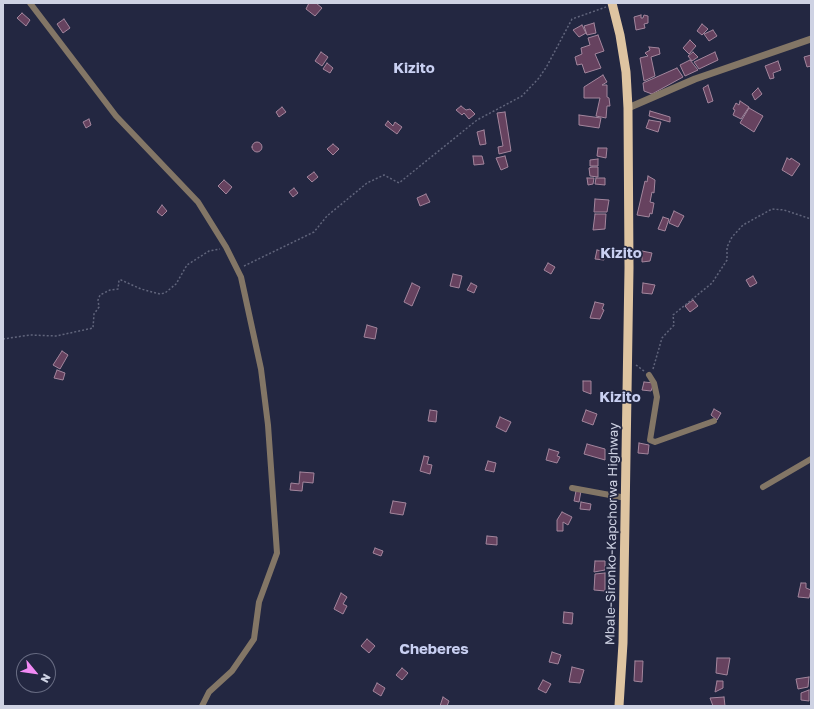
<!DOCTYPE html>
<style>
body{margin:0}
#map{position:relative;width:814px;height:709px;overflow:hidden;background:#232741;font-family:"Golos Text",sans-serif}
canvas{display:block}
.frame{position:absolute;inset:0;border:4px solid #ced2e3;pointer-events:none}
.north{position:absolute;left:16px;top:653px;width:40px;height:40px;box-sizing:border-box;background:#232741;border:1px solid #676b82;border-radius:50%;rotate:119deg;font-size:11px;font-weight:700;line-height:16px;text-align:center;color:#ced2e3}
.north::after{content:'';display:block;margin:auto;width:14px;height:18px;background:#f18af4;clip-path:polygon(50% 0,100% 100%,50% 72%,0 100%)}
</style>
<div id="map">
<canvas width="814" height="709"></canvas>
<div class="frame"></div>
<div class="north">N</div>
</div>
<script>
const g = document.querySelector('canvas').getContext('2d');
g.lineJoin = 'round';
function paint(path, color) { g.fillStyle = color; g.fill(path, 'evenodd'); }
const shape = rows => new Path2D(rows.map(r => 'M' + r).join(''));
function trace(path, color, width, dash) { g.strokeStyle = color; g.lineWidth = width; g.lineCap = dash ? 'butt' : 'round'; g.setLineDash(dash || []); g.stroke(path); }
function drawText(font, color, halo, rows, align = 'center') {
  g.font = font + ' "Golos Text",sans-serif'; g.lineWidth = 3.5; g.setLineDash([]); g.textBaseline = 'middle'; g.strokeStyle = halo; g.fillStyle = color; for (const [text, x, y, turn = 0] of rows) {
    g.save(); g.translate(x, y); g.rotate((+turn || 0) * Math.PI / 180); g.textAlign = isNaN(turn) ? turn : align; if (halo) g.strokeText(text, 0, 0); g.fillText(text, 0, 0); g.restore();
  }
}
const building = shape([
 [309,3,316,3,322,8,315,16,306,9,309,3],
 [22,13,30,20,26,26,17,18,22,13],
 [641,15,641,18,643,18,644,15,648,16,648,23,644,24,645,28,636,30,634,17,641,15],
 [64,19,70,28,63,33,57,24,64,19],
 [594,23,596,33,587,35,584,26,594,23],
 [702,24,708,29,702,35,697,31,702,24],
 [582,25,586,33,579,37,573,30,582,25],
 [713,30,717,36,709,41,704,34,713,30],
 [598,35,604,51,595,54,601,68,585,73,582,64,577,65,575,57,582,54,581,48,590,45,588,38,598,35],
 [690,40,696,46,689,54,683,48,690,40],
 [649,47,659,48,660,54,651,57,655,76,644,81,640,58,648,56,645,53,650,50,649,47],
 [321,52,328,57,322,66,315,61,321,52],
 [693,52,698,57,692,61,688,56,693,52],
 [715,52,718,60,699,69,694,62,715,52],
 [811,55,811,66,807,67,804,57,811,55],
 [690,60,698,70,685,76,680,65,690,60],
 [778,61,781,70,773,73,774,78,770,79,765,66,778,61],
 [327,63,333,68,330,73,323,69,327,63],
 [677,68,683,77,652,94,644,91,643,83,677,68],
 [603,75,607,82,602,85,607,85,607,97,609,98,610,106,607,106,606,118,596,116,600,98,584,98,584,87,603,75],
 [708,85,713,101,708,103,703,88,708,85],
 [758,88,762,94,755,100,752,94,758,88],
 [740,101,749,107,741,119,733,115,735,110,733,109,736,103,739,105,740,101],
 [461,106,466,110,470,109,475,114,469,119,464,113,462,115,456,110,461,106],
 [282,107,286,112,279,117,276,112,282,107],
 [749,108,763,116,754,132,740,123,749,108],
 [650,111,670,117,670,122,649,116,650,111],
 [505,112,511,151,499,154,498,147,503,146,497,113,505,112],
 [579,115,601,118,599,128,579,125,579,115],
 [89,119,91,125,86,128,83,122,89,119],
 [649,120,661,122,658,132,646,128,649,120],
 [388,121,393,126,395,122,402,127,397,134,385,125,388,121],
 [484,130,486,144,480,145,477,132,484,130],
 '252 147a5 5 0 1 1 10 0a5 5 0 1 1-10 0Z',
 [333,144,339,149,333,155,327,149,333,144],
 [598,148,607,148,606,158,597,156,598,148],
 [473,156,482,156,484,164,474,165,473,156],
 [505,156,508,167,501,170,496,158,505,156],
 [787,158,790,160,791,158,800,164,792,176,782,170,787,158],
 [598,159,598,166,590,166,590,160,598,159],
 [592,167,598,167,598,177,590,176,589,168,592,167],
 [314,172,318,177,312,182,307,177,314,172],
 [648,176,655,180,654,193,652,192,650,202,654,203,652,214,650,213,649,217,637,215,645,181,647,182,648,176],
 [587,178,594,178,593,184,588,185,587,178],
 [596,178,605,178,605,185,595,184,596,178],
 [224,180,232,187,226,194,218,186,224,180],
 [294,188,298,193,293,197,289,192,294,188],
 [426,194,430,202,420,206,417,198,426,194],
 [595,199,609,200,607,212,594,212,595,199],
 [162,205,167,211,162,216,157,212,162,205],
 [674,211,684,216,678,227,669,223,674,211],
 [595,214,606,214,605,229,593,230,595,214],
 [663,217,669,219,665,231,658,229,663,217],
 [597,250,605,252,604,260,595,259,597,250],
 [642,251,652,253,650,261,642,262,642,251],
 [548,263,555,267,551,274,544,270,548,263],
 [453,274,462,276,459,288,450,286,453,274],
 [753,276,757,283,750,287,746,280,753,276],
 [412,283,420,287,412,306,404,302,412,283],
 [471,283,477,286,474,293,467,290,471,283],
 [643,283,655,285,652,294,642,293,643,283],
 [693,300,698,306,690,312,685,306,693,300],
 [595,302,604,304,602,309,604,310,600,319,590,318,595,302],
 [367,325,377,328,375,339,364,337,367,325],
 [62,351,68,355,60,369,53,365,62,351],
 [57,370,65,373,63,380,54,378,57,370],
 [583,381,591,381,591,394,583,391,583,381],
 [644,382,654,383,651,391,642,390,644,382],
 [714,409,721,413,717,420,711,415,714,409],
 [430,410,437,411,436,422,428,421,430,410],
 [586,410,597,414,593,425,582,421,586,410],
 [500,417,511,422,506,432,496,427,500,417],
 [639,443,649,445,648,454,638,453,639,443],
 [587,444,605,449,605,460,584,454,587,444],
 [549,449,559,452,557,456,560,457,557,463,546,460,549,449],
 [424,456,429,457,427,464,432,465,430,474,420,471,424,456],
 [488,461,496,463,494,472,485,470,488,461],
 [300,472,314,473,313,483,303,482,302,491,290,490,291,483,299,484,300,472],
 [576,491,581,491,579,502,574,501,576,491],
 [393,501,406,503,403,515,390,513,393,501],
 [581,502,591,504,590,510,580,509,581,502],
 [562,512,572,517,568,525,563,522,563,531,557,531,557,520,562,512],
 [487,536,497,537,497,545,486,544,487,536],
 [375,548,383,551,381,556,373,553,375,548],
 [595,561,605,561,605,570,594,572,595,561],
 [605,573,605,591,594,590,595,574,605,573],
 [801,583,806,583,806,588,811,590,809,598,798,597,801,583],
 [341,593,347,597,343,604,347,606,343,614,334,609,341,593],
 [564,612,573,613,572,624,563,623,564,612],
 [367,639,375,646,369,653,361,646,367,639],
 [552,652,561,655,558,664,549,662,552,652],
 [717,658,730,658,727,675,716,673,717,658],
 [635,661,643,661,642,682,634,681,635,661],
 [572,667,584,670,580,683,569,682,572,667],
 [402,668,408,673,402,680,396,675,402,668],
 [809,677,808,687,798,689,796,679,809,677],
 [543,680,551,684,546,693,538,689,543,680],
 [717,681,723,681,723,688,715,692,717,681],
 [377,683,385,688,381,696,373,691,377,683],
 [809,690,809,701,801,700,801,693,809,690],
 [443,697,449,701,447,706,440,706,443,697],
 [724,697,725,706,713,706,710,698,724,697]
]);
paint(building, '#66425f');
trace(building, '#a3869d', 1);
trace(shape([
 [244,266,314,232,327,216,367,183,384,175,399,183,477,120,522,96,539,78,547,66,572,19,606,7],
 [3,339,30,335,56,336,93,328,94,314,99,307,98,300,100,295,110,290,118,289,119,280,121,280,141,289,160,294,165,293,176,284,187,265,209,251,220,249],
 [636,365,644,371],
 [653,369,662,338,674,325,673,315,712,283,727,260,727,247,732,237,743,225,772,209,784,210,811,219]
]), '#61657c', 1.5, [2, 2]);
trace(shape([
 [30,3,116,116,198,202,226,247,241,277,261,369,268,425,277,553,259,602,254,639,232,671,209,692,202,706],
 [649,375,654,383,657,397,650,440,655,442,714,421],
 [763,487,811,459],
 [572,488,626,498]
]), '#837666', 6);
trace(shape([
 [628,108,695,79,811,39]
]), '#837666', 7);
trace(shape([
 [612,3,620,35,626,72,628,108,629,268,623,643,619,706]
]), '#dec4a1', 9);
drawText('13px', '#ced2e3', '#232741', [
 ["Mbale-Sironko-Kapchorwa Highway",612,534,-89]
]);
drawText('bold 15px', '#c9d0f2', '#232741', [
 ["Kizito",414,68],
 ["Kizito",621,253],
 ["Kizito",620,397],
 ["Cheberes",434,649]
]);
</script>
